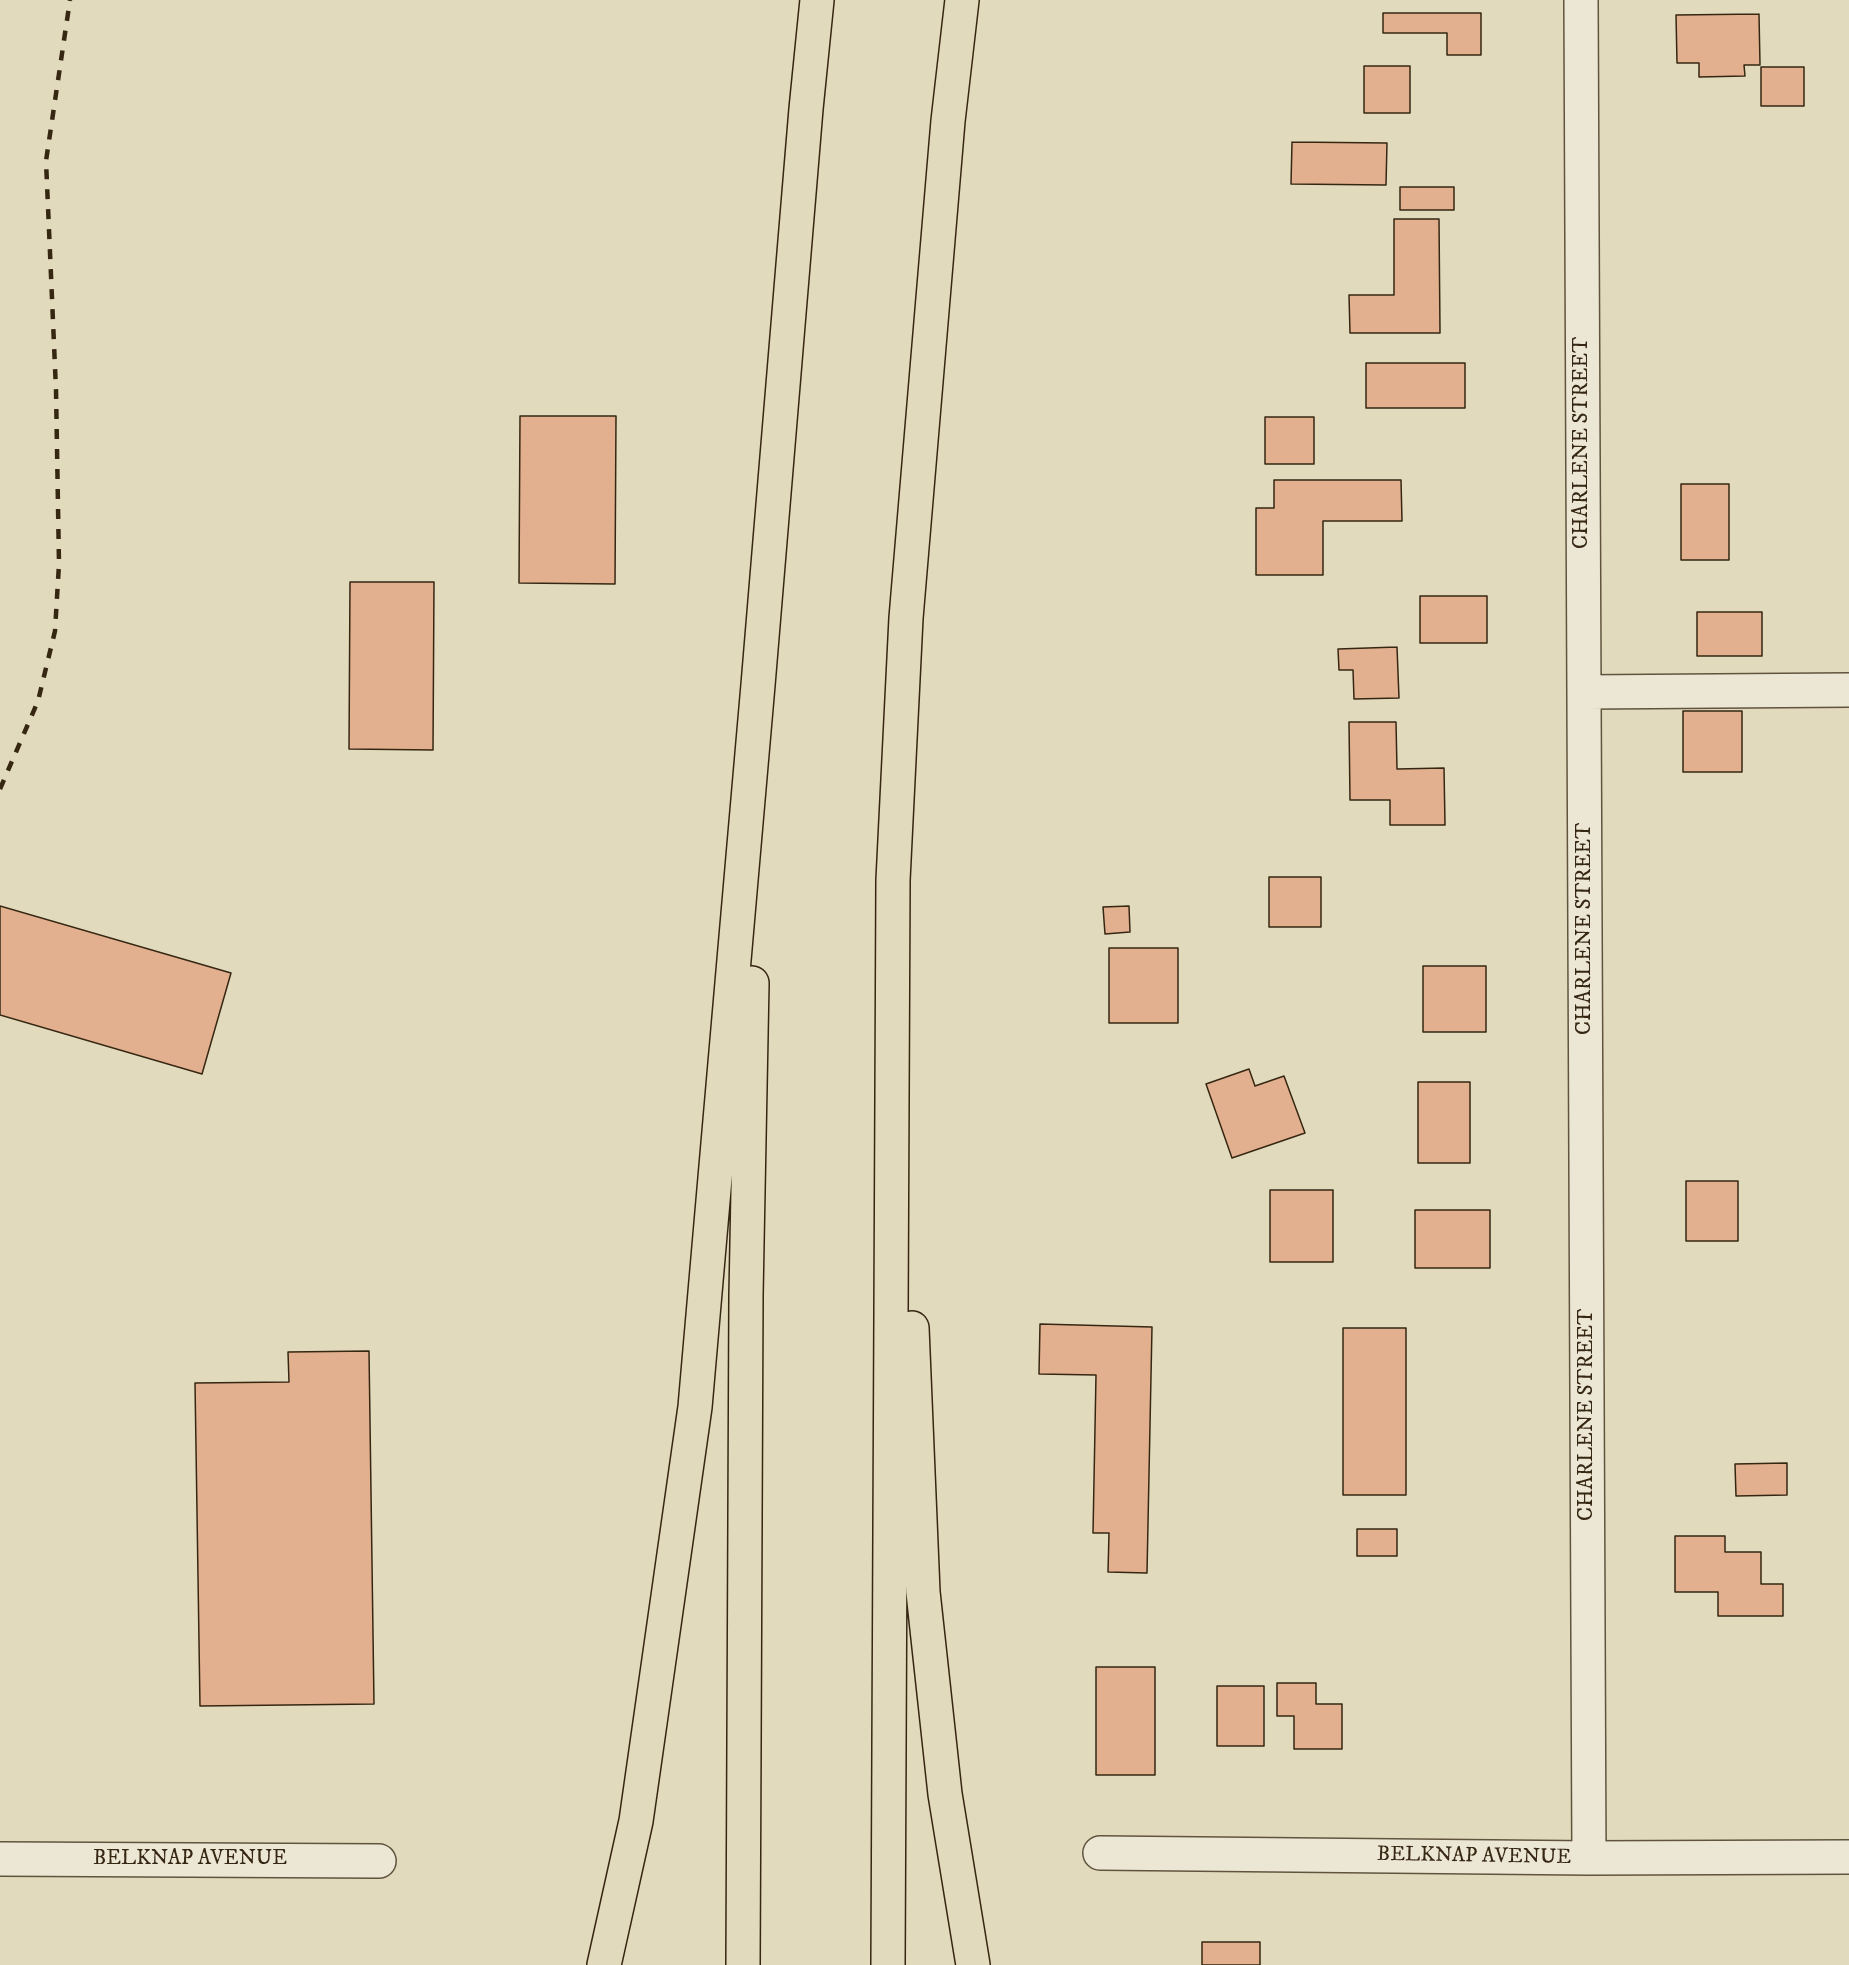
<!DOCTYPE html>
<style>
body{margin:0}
canvas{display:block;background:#e2dabd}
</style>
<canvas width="1849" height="1965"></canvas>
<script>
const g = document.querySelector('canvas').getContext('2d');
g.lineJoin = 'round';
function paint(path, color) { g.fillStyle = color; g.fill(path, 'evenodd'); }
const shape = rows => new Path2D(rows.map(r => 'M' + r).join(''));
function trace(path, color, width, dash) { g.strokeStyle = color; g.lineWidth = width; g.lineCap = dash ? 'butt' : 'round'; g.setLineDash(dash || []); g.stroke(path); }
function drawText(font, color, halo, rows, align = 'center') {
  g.font = font + ' "IM FELL DW Pica",serif'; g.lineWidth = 4.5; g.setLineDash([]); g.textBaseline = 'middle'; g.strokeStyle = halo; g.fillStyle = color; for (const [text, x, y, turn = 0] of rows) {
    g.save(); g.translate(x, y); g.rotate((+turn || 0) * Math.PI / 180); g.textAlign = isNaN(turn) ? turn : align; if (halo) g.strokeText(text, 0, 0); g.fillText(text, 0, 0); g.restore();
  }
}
const building = shape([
 [1383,13,1481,13,1481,55,1447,55,1447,33,1383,33,1383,13],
 [1759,14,1760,65,1744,65,1745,76,1699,77,1699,63,1677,63,1676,15,1759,14],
 [1364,66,1410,66,1410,113,1364,113,1364,66],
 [1761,67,1804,67,1804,106,1761,106,1761,67],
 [1292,142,1387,143,1386,185,1291,184,1292,142],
 [1400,187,1454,187,1454,210,1400,210,1400,187],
 [1394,219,1439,219,1440,333,1350,333,1349,295,1394,295,1394,219],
 [1366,363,1465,363,1465,408,1366,408,1366,363],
 [520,416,616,416,615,584,519,583,520,416],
 [1265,417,1314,417,1314,464,1265,464,1265,417],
 [1274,480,1401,480,1402,521,1323,521,1323,575,1256,575,1256,508,1274,508,1274,480],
 [1681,484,1729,484,1729,560,1681,560,1681,484],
 [350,582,434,582,433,750,349,749,350,582],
 [1420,596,1487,596,1487,643,1420,643,1420,596],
 [1697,612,1762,612,1762,656,1697,656,1697,612],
 [1397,647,1399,698,1354,699,1353,670,1339,670,1338,649,1397,647],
 [1683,711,1742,711,1742,772,1683,772,1683,711],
 [1349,722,1396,722,1397,769,1444,768,1445,825,1390,825,1390,800,1350,800,1349,722],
 [1269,877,1321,877,1321,927,1269,927,1269,877],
 [0,906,231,973,202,1074,0,1015,0,906],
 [1129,906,1130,932,1105,934,1103,907,1129,906],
 [1109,948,1178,948,1178,1023,1109,1023,1109,948],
 [1423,966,1486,966,1486,1032,1423,1032,1423,966],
 [1249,1069,1255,1086,1284,1076,1305,1133,1232,1158,1206,1084,1249,1069],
 [1418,1082,1470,1082,1470,1163,1418,1163,1418,1082],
 [1686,1181,1738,1181,1738,1241,1686,1241,1686,1181],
 [1270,1190,1333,1190,1333,1262,1270,1262,1270,1190],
 [1415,1210,1490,1210,1490,1268,1415,1268,1415,1210],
 [1040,1324,1152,1327,1147,1573,1108,1572,1109,1533,1093,1533,1096,1375,1039,1374,1040,1324],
 [1343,1328,1406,1328,1406,1495,1343,1495,1343,1328],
 [369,1351,374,1704,200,1706,195,1383,289,1382,288,1352,369,1351],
 [1787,1463,1787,1495,1736,1496,1735,1464,1787,1463],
 [1357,1529,1397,1529,1397,1556,1357,1556,1357,1529],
 [1675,1536,1725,1536,1725,1552,1761,1552,1761,1584,1783,1584,1783,1616,1718,1616,1718,1592,1675,1592,1675,1536],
 [1096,1667,1155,1667,1155,1775,1096,1775,1096,1667],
 [1277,1683,1316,1683,1316,1704,1342,1704,1342,1749,1294,1749,1294,1716,1277,1716,1277,1683],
 [1217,1686,1264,1686,1264,1746,1217,1746,1217,1686],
 [1202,1942,1260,1942,1260,1965,1202,1965,1202,1942]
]);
paint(building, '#e3b08f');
trace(building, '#362713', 1.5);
const minor = shape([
 [1581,0,1589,1858],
 [1585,692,1849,690],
 [1100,1853,1589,1858,1849,1857],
 [0,1859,379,1861]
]);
const highway = shape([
 [912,1328,923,1592,945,1794,973,1965],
 [604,1965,636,1821,695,1407,758,685,806,109,817,0],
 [743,1965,746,1295,752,983],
 [888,1965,893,880,906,618,948,121,962,0]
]);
trace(minor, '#61543e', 36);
trace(highway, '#362713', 36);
trace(minor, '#ece7d4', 33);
trace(highway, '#e2dabd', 33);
trace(shape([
 [0,789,38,701,55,631,59,564,56,390,46,161,70,0]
]), '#362713', 4.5, [10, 10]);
drawText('21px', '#362713', '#ece7d4', [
 ["CHARLENE STREET",1583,443,-90],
 ["CHARLENE STREET",1586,929,-90],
 ["CHARLENE STREET",1588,1415,-90],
 ["BELKNAP AVENUE",1474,1857,1],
 ["BELKNAP AVENUE",190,1860]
]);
</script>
